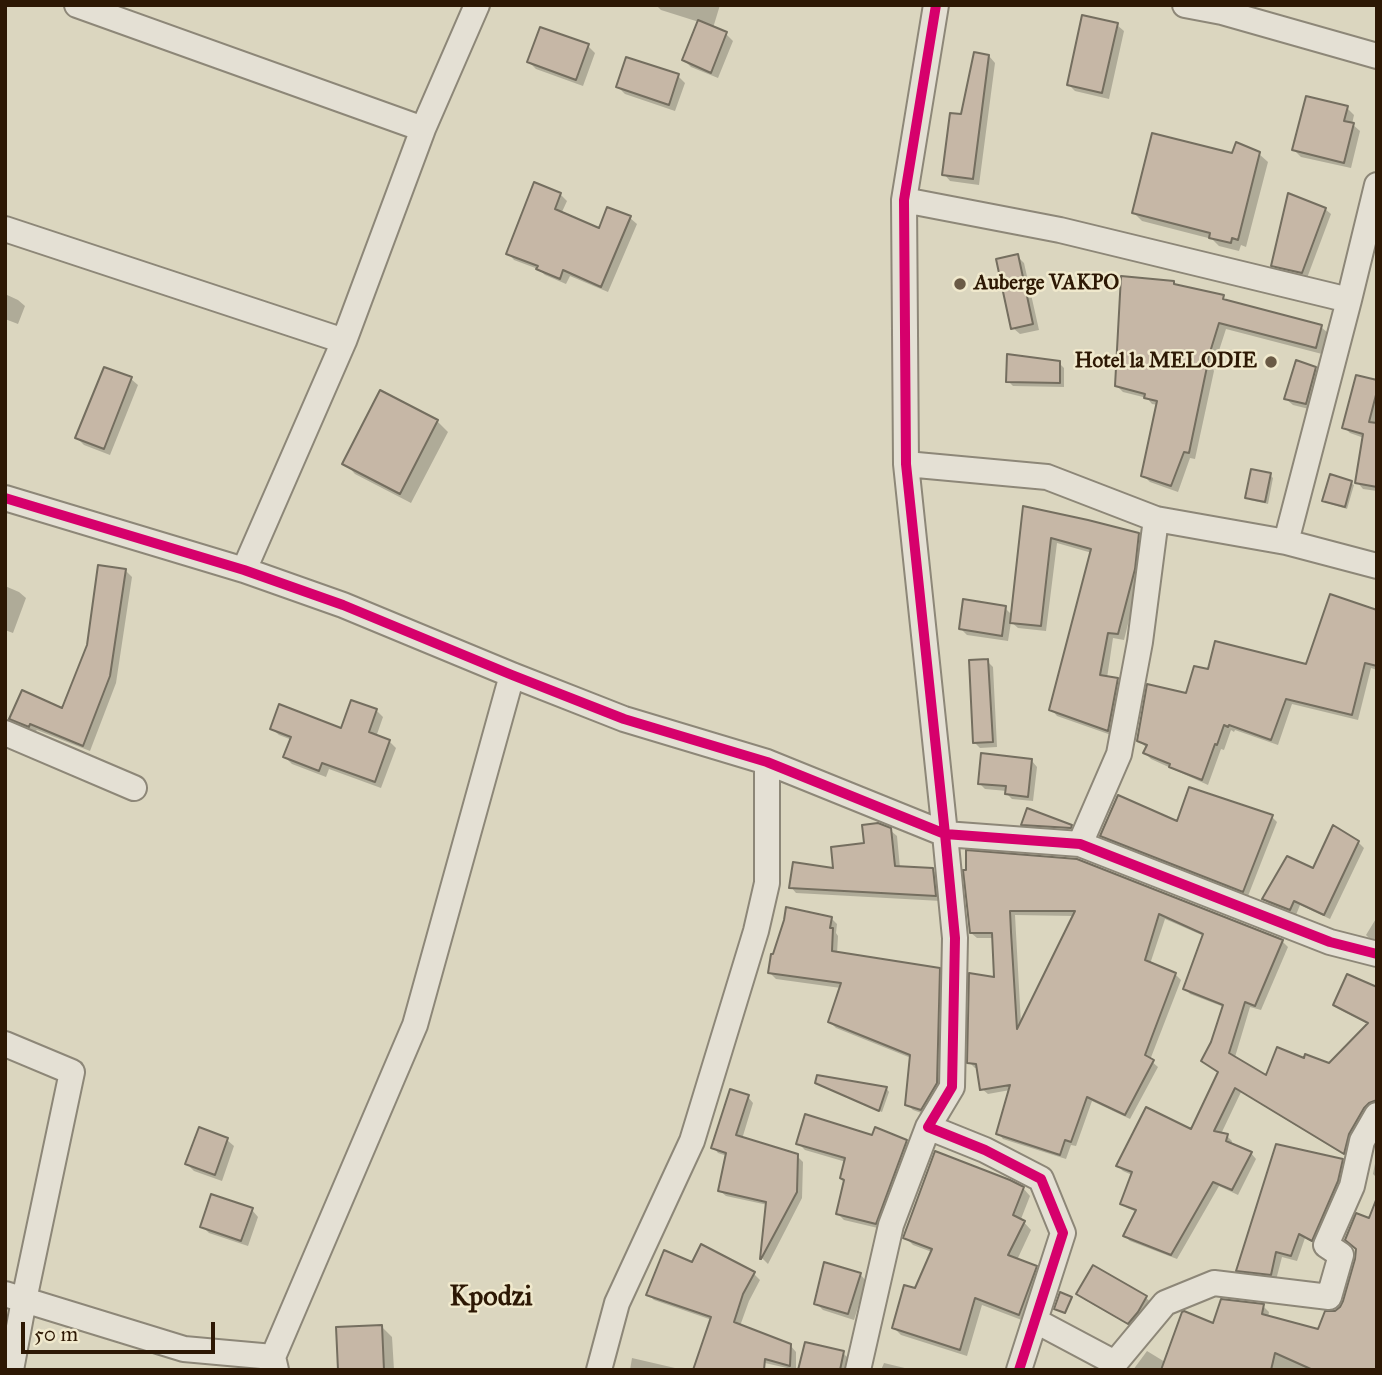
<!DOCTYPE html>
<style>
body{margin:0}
#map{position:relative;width:1382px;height:1375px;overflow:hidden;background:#dbd6bf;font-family:"IM FELL Great Primer",serif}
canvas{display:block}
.frame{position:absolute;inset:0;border:7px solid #2d1804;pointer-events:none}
.scale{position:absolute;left:21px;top:1322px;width:194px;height:32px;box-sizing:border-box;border:4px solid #2d1804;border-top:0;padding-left:9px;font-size:21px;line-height:24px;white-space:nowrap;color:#2d1804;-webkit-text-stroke:5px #f0e9cd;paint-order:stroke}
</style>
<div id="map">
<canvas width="1382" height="1375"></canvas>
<div class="frame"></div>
<div class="scale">50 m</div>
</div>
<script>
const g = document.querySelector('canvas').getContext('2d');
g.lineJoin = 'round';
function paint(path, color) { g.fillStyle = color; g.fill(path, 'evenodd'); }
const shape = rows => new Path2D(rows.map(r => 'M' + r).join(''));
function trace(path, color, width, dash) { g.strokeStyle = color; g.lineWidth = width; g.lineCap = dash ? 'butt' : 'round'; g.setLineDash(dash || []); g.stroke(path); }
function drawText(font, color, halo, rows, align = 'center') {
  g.font = font + ' "IM FELL Great Primer",serif'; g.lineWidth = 5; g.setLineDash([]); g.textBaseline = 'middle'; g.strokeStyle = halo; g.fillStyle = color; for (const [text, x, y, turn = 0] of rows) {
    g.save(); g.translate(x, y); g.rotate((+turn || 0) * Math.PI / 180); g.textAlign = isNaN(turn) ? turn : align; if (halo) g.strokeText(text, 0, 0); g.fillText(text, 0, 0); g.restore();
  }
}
paint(shape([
 [656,5,720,5,713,28,726,34,733,41,718,78,691,67,684,60,699,22,661,10],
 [1117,25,1124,31,1109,99,1075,91,1068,84],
 [588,46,595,53,583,86,536,69,529,62],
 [989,56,995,63,979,185,950,181,944,174,962,116],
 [678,76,685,83,675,111,625,94,618,87],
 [1347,108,1354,115,1352,124,1360,131,1351,168,1301,157,1294,150],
 [1259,154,1268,162,1246,247,1241,245,1239,251,1219,246,1212,239,1142,221,1134,213,1233,155],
 [560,194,567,201,561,214,600,230,630,218,637,224,608,292,570,276,566,284,545,275,538,269,514,260,508,253],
 [1325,209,1331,214,1307,278,1278,271,1273,265],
 [1017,256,1024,263,1039,330,1020,334,1013,328],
 [1173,283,1177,286,1223,297,1229,303,1321,327,1328,333,1322,354,1226,329,1213,369,1214,371,1195,459,1190,458,1178,492,1150,482,1143,475,1158,405,1152,404,1147,398,1123,392,1116,385],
 [5,294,18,300,25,306,18,324,5,319],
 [1059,363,1064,368,1064,387,1013,386,1008,381],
 [1315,368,1322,375,1313,410,1293,405,1286,399],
 [131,379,138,385,110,455,84,445,77,438],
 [1377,382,1376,423,1377,491,1363,489,1357,482,1364,438,1350,433,1344,427],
 [381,392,437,421,448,432,411,503,355,474,345,463],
 [1270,475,1273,478,1268,504,1250,500,1247,497],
 [1351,483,1354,485,1347,509,1327,503,1324,500],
 [1025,509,1138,535,1145,541,1140,576,1124,640,1113,638,1107,678,1117,680,1124,686,1114,736,1057,716,1051,709,1092,553,1057,543,1046,631,1018,628,1011,622,1008,641,967,635,960,628,1005,608,1012,615],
 [125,570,132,577,116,683,90,751,37,730,35,732,18,725,11,719,63,710],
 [5,586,19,592,26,598,13,633,5,630],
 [1377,605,1377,670,1371,668,1358,720,1292,704,1278,745,1235,730,1234,732,1231,730,1224,750,1221,749,1208,785,1151,759,1145,753,1147,748,1138,740,1187,695,1209,672,1308,666,1375,611],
 [987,661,993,667,997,747,980,748,975,743],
 [376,710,383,717,376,737,389,741,396,748,381,788,329,769,326,777,292,764,285,757,292,740,279,735,272,729,342,731],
 [1032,761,1037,767,1033,801,1012,799,1007,794,1007,791,985,789,980,784],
 [1272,817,1277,822,1248,896,1107,841,1102,835,1178,823],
 [1023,824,1071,826,1074,829,1026,827],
 [890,830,897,836,900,868,933,870,938,876,941,901,796,893,791,887,835,870,866,844],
 [1358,842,1364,848,1330,919,1300,905,1296,915,1270,905,1264,899],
 [968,872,1282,941,1288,947,1261,1010,1250,1007,1235,1057,1266,1078,1305,1060,1330,1065,1369,1024,1341,1010,1335,1005,1377,989,1377,1107,1349,1158,1241,1092,1221,1134,1227,1136,1232,1141,1231,1145,1251,1153,1256,1159,1238,1195,1219,1186,1177,1259,1130,1241,1125,1236,1137,1212,1127,1208,1122,1203,1132,1175,1123,1171,1118,1166,1192,1132,1220,1073,1203,1061,1213,1043,1224,1007,1190,994,1185,988,1204,936,1165,919,1150,964,1175,974,1181,980,1150,1060,1158,1067,1130,1119,1092,1101,1076,1146,1071,1145,1066,1159,1003,1139,998,1133,1010,1090,988,1094,982,1089,978,1068,975,1068,969,1062,996,979,994,938,977,938,971,933],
 [1015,915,1074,916,1021,1024],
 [1377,917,1377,944,1374,943,1366,935],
 [831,918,837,924,836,933,838,936,837,954,939,970,945,976,942,1089,927,1115,913,1110,907,1104,911,1058,836,1028,830,1022,841,988,776,979,770,973],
 [818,1077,887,1089,889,1092,882,1112,820,1085,817,1082],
 [748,1097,753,1103,742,1139,797,1156,803,1162,802,1198,768,1264,762,1258,768,1205,726,1196,720,1191,727,1156,718,1153,713,1147],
 [200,1129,227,1140,234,1146,222,1181,194,1171,187,1164],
 [873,1137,906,1141,913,1147,882,1229,844,1220,838,1214,846,1182,846,1162,805,1150,798,1143],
 [1377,1153,1377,1178,1373,1174],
 [1342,1160,1348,1167,1318,1245,1305,1238,1297,1261,1282,1257,1276,1280,1244,1276,1238,1270],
 [1023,1188,1030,1196,1021,1219,1031,1230,1017,1260,1036,1268,1043,1276,1027,1322,982,1305,967,1356,901,1335,894,1328,916,1290,932,1252,913,1245,905,1237],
 [252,1210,258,1217,248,1246,209,1233,202,1226],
 [1357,1215,1377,1223,1377,1317,1374,1324,1377,1326,1377,1370,1133,1370,1147,1351,1165,1362,1214,1325,1263,1306,1269,1312,1268,1318,1319,1331,1335,1312,1342,1308,1357,1259],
 [693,1264,754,1274,760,1280,749,1301,740,1326,790,1345,796,1352,796,1370,756,1361,712,1320,654,1300,648,1294],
 [860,1274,866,1281,854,1320,823,1310,816,1303],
 [1078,1293,1146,1298,1153,1304,1136,1329,1085,1300],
 [382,1327,392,1337,394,1370,340,1370],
 [843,1353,850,1360,848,1370,805,1370],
 [632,1358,675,1368,680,1370,630,1370],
 [884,1363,913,1370,881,1370]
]), '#0003');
const building = shape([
 [1082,15,1118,23,1102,93,1067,85,1082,15],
 [698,20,727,32,711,73,682,60,698,20],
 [540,27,589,44,576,80,527,62,540,27],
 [974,52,989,55,973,179,942,175,950,113,961,114,974,52],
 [626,57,679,74,669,105,616,87,626,57],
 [1306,96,1348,106,1344,121,1354,123,1344,163,1292,150,1306,96],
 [1152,133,1232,153,1236,142,1260,152,1238,240,1232,238,1231,243,1209,238,1210,233,1132,213,1152,133],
 [534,182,561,193,555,209,599,228,607,207,631,216,601,287,563,270,560,279,536,269,538,266,506,254,534,182],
 [1288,193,1326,208,1302,273,1271,266,1288,193],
 [1018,254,1033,324,1011,329,996,259,1018,254],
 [1121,276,1174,281,1174,284,1224,295,1223,299,1322,325,1316,348,1219,323,1207,362,1208,362,1189,453,1184,452,1171,486,1141,476,1157,401,1144,398,1145,394,1115,386,1121,276],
 [1007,354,1060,361,1060,383,1006,382,1007,354],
 [1296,360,1316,367,1306,404,1284,399,1296,360],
 [104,367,132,377,104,449,75,438,104,367],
 [1356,375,1377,380,1377,391,1369,422,1377,423,1377,487,1355,483,1363,434,1342,428,1356,375],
 [380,390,438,420,400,494,342,464,380,390],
 [1251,469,1271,473,1265,502,1245,498,1251,469],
 [1330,474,1352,481,1345,507,1322,501,1330,474],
 [1023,506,1088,520,1139,533,1135,569,1118,634,1108,633,1100,675,1118,678,1108,731,1049,710,1091,549,1051,538,1041,626,1010,623,1023,506],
 [98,565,126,569,110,676,83,746,30,724,29,727,9,719,22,690,62,708,87,645,98,565],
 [1330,594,1377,610,1377,666,1365,663,1352,715,1286,699,1271,740,1229,725,1228,727,1224,725,1217,745,1215,744,1202,780,1169,767,1170,764,1143,753,1147,745,1137,741,1147,684,1186,693,1194,666,1208,669,1215,641,1306,664,1330,594],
 [963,599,1006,606,1002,636,959,629,963,599],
 [988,659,993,742,973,743,969,660,988,659],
 [351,700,377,709,369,732,390,740,375,782,322,763,319,771,283,757,291,737,270,729,279,704,341,728,351,700],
 [981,753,1032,759,1028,797,1005,794,1006,786,978,784,981,753],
 [1189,787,1273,815,1243,892,1100,836,1118,795,1177,821,1189,787],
 [1027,808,1072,825,1071,828,1021,825,1027,808],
 [878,823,891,828,895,866,933,868,936,896,789,888,793,862,833,868,831,847,864,843,862,825,878,823],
 [1333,825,1359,841,1324,915,1294,901,1290,910,1262,899,1287,856,1313,868,1333,825],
 [966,850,1077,859,1283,940,1255,1006,1245,1002,1229,1053,1266,1075,1277,1047,1304,1058,1305,1054,1329,1063,1368,1023,1333,1005,1347,974,1377,987,1377,1100,1369,1103,1364,1108,1349,1134,1344,1154,1235,1088,1214,1131,1228,1134,1226,1141,1252,1152,1232,1190,1213,1182,1171,1255,1123,1236,1136,1210,1120,1204,1132,1172,1116,1166,1146,1107,1191,1129,1218,1072,1201,1061,1211,1042,1223,1005,1183,989,1203,934,1159,914,1145,960,1176,973,1145,1055,1154,1060,1125,1115,1087,1097,1071,1142,1065,1140,1060,1155,996,1134,1010,1085,980,1090,976,1064,967,1063,969,973,994,977,992,933,970,933,963,870,966,870,966,850],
 [1010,911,1075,911,1017,1029,1011,932,1010,911],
 [786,907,832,917,830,928,833,928,832,951,940,968,937,1083,921,1110,905,1105,910,1055,828,1022,841,983,768,973,771,954,773,954,784,920,786,907],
 [817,1075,887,1087,879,1111,815,1083,817,1075],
 [730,1089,749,1095,736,1135,798,1154,797,1192,761,1259,760,1259,766,1202,718,1191,726,1153,711,1148,730,1089],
 [805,1114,872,1135,875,1127,907,1140,876,1224,836,1214,844,1180,840,1178,845,1158,796,1144,805,1114],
 [199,1127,228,1138,215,1175,185,1164,199,1127],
 [1276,1144,1343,1159,1338,1181,1312,1241,1299,1234,1291,1256,1276,1252,1271,1275,1236,1271,1276,1144],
 [935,1151,1010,1180,1024,1187,1013,1215,1025,1221,1008,1255,1037,1266,1019,1315,975,1298,960,1350,892,1328,904,1285,915,1288,932,1249,903,1238,935,1151],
 [211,1194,253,1208,241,1241,200,1227,211,1194],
 [1376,1200,1377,1370,1313,1370,1275,1353,1271,1370,1161,1370,1182,1312,1184,1311,1213,1323,1221,1299,1264,1304,1262,1314,1318,1329,1325,1311,1335,1311,1340,1307,1343,1301,1355,1259,1356,1249,1345,1240,1356,1213,1369,1218,1376,1200],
 [701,1244,755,1272,743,1294,734,1322,791,1344,790,1366,765,1359,764,1370,693,1370,711,1317,646,1295,664,1250,692,1262,701,1244],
 [824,1262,861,1273,848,1314,814,1304,824,1262],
 [1093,1265,1147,1296,1138,1312,1128,1324,1076,1294,1093,1265],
 [1060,1292,1072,1297,1065,1313,1054,1309,1060,1292],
 [382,1325,384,1370,338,1370,336,1327,382,1325],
 [805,1342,844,1351,840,1370,798,1370,805,1342]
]);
paint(building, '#c6b7a6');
trace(building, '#746e5f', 2);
const minor = shape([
 [77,5,423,129],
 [936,5,904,200,906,464,945,834,955,938,952,1087,928,1127,985,1150,1041,1179,1063,1233,1019,1370],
 [1185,5,1222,12,1377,56],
 [904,200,1060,230,1349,300],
 [5,229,344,341],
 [906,464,1047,477,1156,519,1286,542,1377,566],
 [5,498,244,570,343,605,512,675,624,719,767,762,945,834,1080,844,1330,942,1377,954],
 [1286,542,1349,300,1377,185],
 [244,570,344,341,423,129,477,5],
 [5,733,134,788],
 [1080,844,1119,754,1140,642,1156,519],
 [5,1044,72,1072,24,1300,11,1370],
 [5,1294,184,1349,273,1357],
 [1036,1321,1115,1363],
 [276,1370,273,1357,415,1025,512,675],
 [599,1370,617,1303,692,1141,756,931,767,883,767,762],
 [858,1370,891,1225,928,1127],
 [1111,1370,1115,1363,1165,1303,1214,1283,1329,1297,1341,1255,1326,1245,1352,1186,1362,1141,1377,1115]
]);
trace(minor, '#8d8778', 28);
trace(minor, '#e4e0d4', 24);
trace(shape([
 [936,5,904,200,906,464,945,834,955,938,952,1087,928,1127,985,1150,1041,1179,1063,1233,1019,1370],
 [5,498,244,570,343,605,512,675,624,719,767,762,945,834,1080,844,1330,942,1377,954]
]), '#d6006c', 10);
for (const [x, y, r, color] of [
 [960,284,7,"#6a5a45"],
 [1271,362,7,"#6a5a45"]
]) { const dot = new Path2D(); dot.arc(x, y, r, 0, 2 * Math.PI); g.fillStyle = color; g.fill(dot); trace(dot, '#f0e9cd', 2.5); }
drawText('bold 21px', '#2d1804', '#f0e9cd', [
 ["Auberge VAKPO",974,284],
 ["Hotel la MELODIE",1257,362,"right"]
], 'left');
drawText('bold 28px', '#2d1804', '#f0e9cd', [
 ["Kpodzi",491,1298]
]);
</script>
